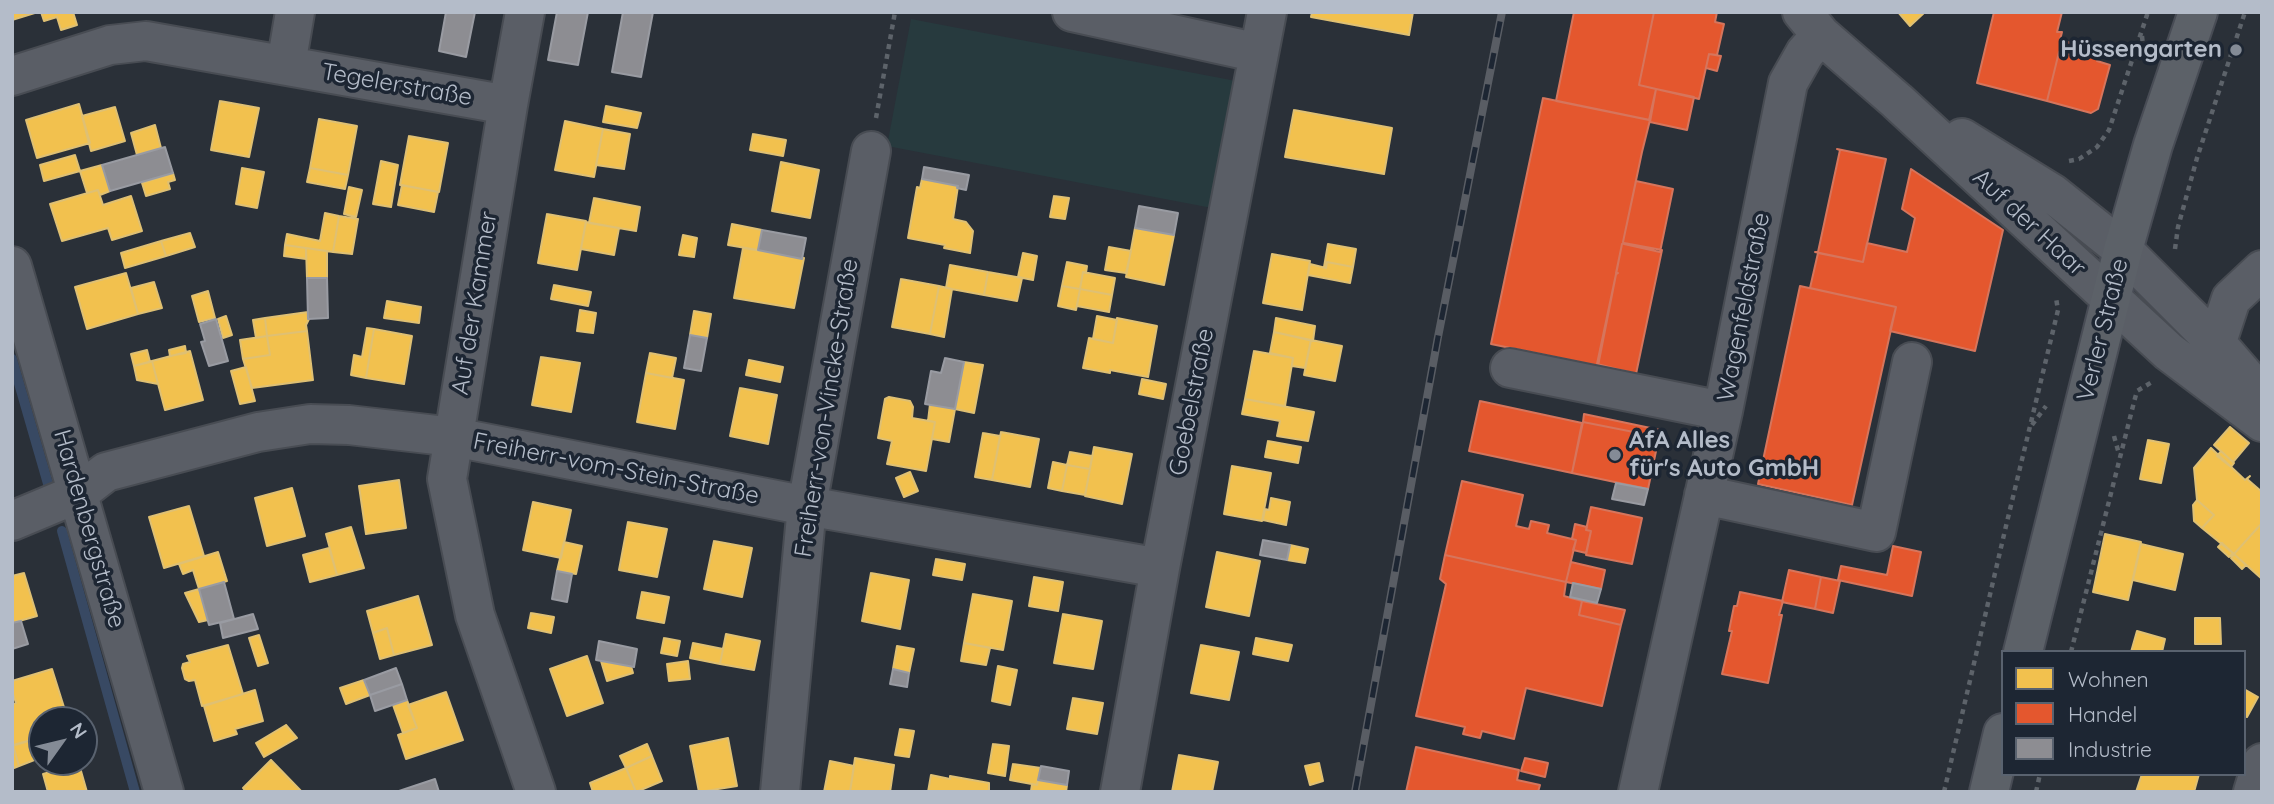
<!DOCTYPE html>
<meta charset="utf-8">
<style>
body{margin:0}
#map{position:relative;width:2274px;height:804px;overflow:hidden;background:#2a3038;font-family:Quicksand,sans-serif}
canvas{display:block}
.frame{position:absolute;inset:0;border:14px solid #b4bcc9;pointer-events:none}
.legend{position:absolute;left:2001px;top:650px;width:245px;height:126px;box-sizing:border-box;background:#1d2633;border:2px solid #59626f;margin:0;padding:9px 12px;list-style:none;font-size:21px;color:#b4bcc9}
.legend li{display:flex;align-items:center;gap:14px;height:35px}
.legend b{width:35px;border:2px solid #59626f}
.north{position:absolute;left:28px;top:706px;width:70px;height:70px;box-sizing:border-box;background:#1d2633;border:2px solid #59626f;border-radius:50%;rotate:56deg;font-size:19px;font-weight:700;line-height:28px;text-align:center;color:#b4bcc9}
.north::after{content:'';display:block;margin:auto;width:24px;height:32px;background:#848b96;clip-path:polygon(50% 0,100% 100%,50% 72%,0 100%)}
</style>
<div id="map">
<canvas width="2274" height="804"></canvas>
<div class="frame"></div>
<ul class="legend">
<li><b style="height:19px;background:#f2c14e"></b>Wohnen</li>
<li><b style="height:19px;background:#e4572e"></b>Handel</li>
<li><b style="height:19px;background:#8d8d92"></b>Industrie</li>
</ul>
<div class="north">N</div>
</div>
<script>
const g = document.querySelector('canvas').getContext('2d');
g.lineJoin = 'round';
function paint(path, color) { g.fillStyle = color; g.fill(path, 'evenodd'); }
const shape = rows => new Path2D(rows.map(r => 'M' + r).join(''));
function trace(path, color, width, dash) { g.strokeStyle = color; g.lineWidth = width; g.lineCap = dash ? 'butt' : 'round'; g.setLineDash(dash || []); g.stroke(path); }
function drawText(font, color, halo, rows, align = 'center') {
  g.font = font + ' Quicksand,sans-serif'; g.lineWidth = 7; g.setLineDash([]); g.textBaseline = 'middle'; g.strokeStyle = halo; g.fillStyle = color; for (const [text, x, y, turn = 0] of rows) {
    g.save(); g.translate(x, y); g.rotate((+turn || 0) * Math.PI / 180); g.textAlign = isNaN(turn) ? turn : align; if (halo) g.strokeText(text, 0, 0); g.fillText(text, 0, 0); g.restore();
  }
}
paint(shape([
 [911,19,1236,81,1212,208,887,146]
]), '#273a3e');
const homes = shape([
 [12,12,38,12,12,20,12,12],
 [41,12,73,12,77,25,61,30,57,17,44,21,41,12],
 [1312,12,1413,12,1409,35,1311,17,1312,12],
 [1898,12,1925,12,1910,26,1898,12],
 [220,101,259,108,249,157,211,150,220,101],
 [79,104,90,143,37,158,26,120,79,104],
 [606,106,641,113,637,128,603,122,606,106],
 [115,107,125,141,91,151,82,116,115,107],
 [1294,110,1392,128,1384,174,1285,157,1294,110],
 [319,119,357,126,348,175,310,168,319,119],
 [565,121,603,129,594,177,555,170,565,121],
 [155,125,161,148,137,155,131,133,155,125],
 [603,129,630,134,624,169,596,165,603,129],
 [753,134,786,140,783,156,750,150,753,134],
 [409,136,448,143,439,192,400,185,409,136],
 [75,155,80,171,44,181,40,165,75,155],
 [381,161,398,165,391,207,373,204,381,161],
 [781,162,819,170,810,218,772,211,781,162],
 [102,165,110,191,100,195,98,190,87,193,80,171,102,165],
 [242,168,264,172,257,208,236,204,242,168],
 [310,168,348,175,345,189,307,182,310,168],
 [173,173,175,180,168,182,170,189,146,196,142,183,173,173],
 [922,179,958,186,953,219,966,222,973,231,970,253,944,248,945,245,908,238,917,187,920,188,922,179],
 [402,185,438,192,434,212,398,205,402,185],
 [349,187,362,190,356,217,344,214,349,187],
 [98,190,103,205,131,196,142,231,112,240,108,228,62,241,50,204,98,190],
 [1054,196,1069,198,1065,219,1050,217,1054,196],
 [594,198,640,207,636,231,589,223,594,198],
 [325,213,339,216,333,252,285,245,287,234,320,241,325,213],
 [547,214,586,221,577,270,538,263,547,214],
 [339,216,358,219,352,254,333,252,339,216],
 [586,222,619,228,614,255,581,249,586,222],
 [732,224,762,230,758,250,728,245,732,224],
 [1135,228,1174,235,1164,285,1126,277,1135,228],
 [190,233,195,247,166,256,161,241,190,233],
 [683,235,697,238,694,257,679,255,683,235],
 [161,241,166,256,125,268,121,253,161,241],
 [1328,244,1356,249,1353,267,1327,262,1326,268,1324,267,1328,244],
 [285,245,306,248,306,259,284,256,285,245],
 [1109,247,1131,251,1126,273,1105,270,1109,247],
 [306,248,327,251,327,278,307,278,306,248],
 [743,248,804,258,794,308,734,298,743,248],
 [1023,253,1037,256,1033,280,1018,277,1023,253],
 [1272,254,1310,261,1302,310,1263,303,1272,254],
 [1067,262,1087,266,1086,273,1083,272,1080,289,1062,286,1067,262],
 [1327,262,1353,267,1350,283,1308,275,1310,264,1326,268,1327,262],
 [950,265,988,272,984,295,946,288,950,265],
 [988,272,1022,278,1017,301,984,295,988,272],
 [1083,272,1115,278,1112,295,1080,289,1083,272],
 [126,273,138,314,87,329,75,287,126,273],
 [901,279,939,286,930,334,892,327,901,279],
 [154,282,162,308,138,314,131,288,154,282],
 [554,285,591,292,588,306,551,299,554,285],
 [939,286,952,289,944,337,930,334,939,286],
 [1062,286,1080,289,1076,310,1058,306,1062,286],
 [1080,289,1112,295,1109,312,1077,306,1080,289],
 [208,291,215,318,199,322,192,296,208,291],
 [387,301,421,307,419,323,384,318,387,301],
 [580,310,596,313,593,333,577,331,580,310],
 [694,311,711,314,707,338,690,335,694,311],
 [308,312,309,319,306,325,307,331,267,336,265,318,308,312],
 [226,316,232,335,223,338,218,319,226,316],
 [1097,316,1117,320,1113,343,1093,339,1097,316],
 [265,318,267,336,256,338,253,320,265,318],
 [1117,318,1157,326,1148,377,1110,370,1110,373,1083,368,1089,338,1113,343,1117,318],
 [1276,318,1315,326,1313,341,1274,332,1276,318],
 [367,328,374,329,366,378,351,375,354,355,362,357,367,328],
 [374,329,412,336,404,384,366,378,374,329],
 [307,331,313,380,252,388,243,359,270,355,267,336,307,331],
 [1274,332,1311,340,1305,368,1292,366,1293,358,1270,353,1274,332],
 [267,336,270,355,243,359,240,340,267,336],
 [1311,340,1342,346,1335,381,1304,375,1311,340],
 [185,346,186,353,170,356,169,350,185,346],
 [147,350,150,362,134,366,131,354,147,350],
 [190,351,203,400,165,410,152,361,190,351],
 [1254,351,1293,358,1285,406,1245,399,1254,351],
 [650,353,676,358,672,378,646,373,650,353],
 [541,357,580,363,571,412,532,405,541,357],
 [749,360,783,367,780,382,746,375,749,360],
 [152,361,158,384,137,380,134,366,152,361],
 [964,362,983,365,974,413,955,409,964,362],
 [246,367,255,401,240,404,231,371,246,367],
 [646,373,684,380,675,429,637,422,646,373],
 [1142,379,1166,384,1163,399,1139,394,1142,379],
 [740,388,777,395,768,444,730,436,740,388],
 [889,397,910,401,913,407,912,418,935,422,926,471,887,464,892,441,878,438,885,399,889,397],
 [1245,399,1314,412,1308,441,1277,436,1280,421,1242,414,1245,399],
 [930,404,955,409,949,442,932,439,935,422,928,421,930,404],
 [2230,427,2249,443,2233,462,2214,445,2230,427],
 [1001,432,1039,439,1030,487,992,480,1001,432],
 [983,433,1000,436,992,480,975,477,983,433],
 [2148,440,2169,444,2161,483,2140,479,2148,440],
 [1268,441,1301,447,1298,463,1265,457,1268,441],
 [1094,447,1132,454,1122,504,1085,496,1094,447],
 [2211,448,2245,480,2250,476,2247,479,2262,492,2262,523,2234,554,2202,528,2214,515,2197,500,2194,468,2211,448],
 [2221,451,2234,463,2231,467,2217,456,2221,451],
 [1070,452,1092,456,1090,469,1067,465,1070,452],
 [1053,462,1067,465,1062,491,1048,488,1053,462],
 [1067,465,1090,469,1085,495,1062,491,1067,465],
 [1232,466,1271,473,1262,521,1224,514,1232,466],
 [910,472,918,491,904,497,896,478,910,472],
 [399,480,406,528,366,534,359,486,399,480],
 [292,488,305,536,267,546,255,498,292,488],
 [1271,498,1290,502,1286,525,1263,520,1265,509,1269,510,1271,498],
 [2197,500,2214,515,2202,528,2194,521,2193,505,2197,500],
 [533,502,571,510,561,558,523,550,533,502],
 [189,506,204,556,164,568,149,517,189,506],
 [628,522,667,529,657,577,619,570,628,522],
 [2262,523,2262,579,2234,554,2262,523],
 [351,527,364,568,337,575,326,534,351,527],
 [2105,534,2141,542,2128,600,2093,592,2105,534],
 [714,541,752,548,742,597,704,589,714,541],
 [564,542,582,546,576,574,557,571,564,542],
 [2222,543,2233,553,2229,557,2218,547,2222,543],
 [2141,544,2183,554,2175,590,2133,580,2141,544],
 [1290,545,1308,549,1305,563,1287,560,1290,545],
 [329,548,337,575,310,582,303,555,329,548],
 [218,552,227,581,199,589,193,570,183,574,179,564,218,552],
 [1217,552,1260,561,1249,616,1206,607,1217,552],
 [2234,554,2246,565,2242,569,2231,558,2234,554],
 [936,559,965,564,962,580,933,575,936,559],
 [24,573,37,616,12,623,12,576,24,573],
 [871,573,909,580,900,629,862,621,871,573],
 [1034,577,1063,582,1058,611,1029,606,1034,577],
 [199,589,208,620,199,622,185,593,199,589],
 [642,592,669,597,664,623,637,618,642,592],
 [973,594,1012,601,1003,650,964,643,973,594],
 [418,596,432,645,394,655,387,628,373,633,367,611,418,596],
 [531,613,554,617,551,633,528,628,531,613],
 [1063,614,1102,621,1093,669,1054,663,1063,614],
 [2195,618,2220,618,2221,644,2195,644,2195,618],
 [387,628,394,655,380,659,373,633,387,628],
 [2137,631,2165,639,2162,652,2131,652,2137,631],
 [726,634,760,641,754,670,720,664,726,634],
 [259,635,268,663,258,666,249,638,259,635],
 [664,638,680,641,677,656,661,653,664,638],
 [1256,638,1292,645,1288,661,1253,654,1256,638],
 [693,643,723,649,720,664,690,658,693,643],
 [964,643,990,648,986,665,961,661,964,643],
 [228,645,243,694,202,706,195,680,189,681,185,679,182,668,183,664,190,662,187,656,228,645],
 [1201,645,1239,652,1229,700,1191,693,1201,645],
 [897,646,914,649,909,673,893,669,897,646],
 [587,656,603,703,567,716,550,669,587,656],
 [601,661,631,666,633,673,607,681,601,661],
 [688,661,690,679,669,681,667,664,688,661],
 [998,666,1017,670,1010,705,992,701,998,666],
 [52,669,68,720,42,720,42,737,12,746,12,704,16,703,12,691,12,681,52,669],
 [364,680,370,695,346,704,340,688,364,680],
 [2244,689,2258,697,2247,717,2244,716,2244,689],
 [255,690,263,721,235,729,237,734,214,741,204,706,255,690],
 [446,692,463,740,406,759,398,735,417,728,408,705,446,692],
 [1073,698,1103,703,1097,734,1067,729,1073,698],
 [407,700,417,728,403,733,393,705,407,700],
 [286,725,297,738,264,757,256,743,286,725],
 [900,729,914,731,909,757,895,755,900,729],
 [42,737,42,757,19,766,13,745,42,737],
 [728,738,737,786,699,792,690,746,728,738],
 [647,744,652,756,626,768,620,756,647,744],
 [993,744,1009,746,1005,776,988,773,993,744],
 [13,745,19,766,14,768,12,764,13,745],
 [1179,755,1218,762,1212,792,1172,792,1179,755],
 [652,756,662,781,636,792,626,768,652,756],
 [855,758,894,765,890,792,850,792,855,758],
 [271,760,302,792,246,792,243,788,271,760],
 [830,761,854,766,850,792,824,792,830,761],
 [1319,763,1323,781,1310,785,1305,766,1319,763],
 [79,764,87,792,48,792,43,774,79,764],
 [1013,764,1041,768,1037,785,1010,780,1013,764],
 [626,768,636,792,593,792,590,783,626,768],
 [2142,774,2199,774,2194,792,2136,792,2142,774],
 [931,775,950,779,950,776,989,783,989,792,928,792,931,775],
 [1038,780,1067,785,1066,792,1031,791,1032,784,1037,785,1038,780]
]);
paint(homes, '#f2c14e');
trace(homes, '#dfc073', 2);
const shops = shape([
 [1574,12,1654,12,1639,85,1656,89,1649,120,1556,101,1574,12],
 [1654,12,1717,12,1715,22,1724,24,1717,55,1709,54,1699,99,1639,85,1654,12],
 [1994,12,2062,12,2057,32,2062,32,2060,40,2083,46,2081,57,2059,52,2047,101,1977,83,1994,12],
 [2083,46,2100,50,2097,61,2110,65,2098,109,2091,113,2047,101,2059,52,2081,57,2083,46],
 [1709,54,1721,56,1717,71,1706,68,1709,54],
 [1656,89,1694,97,1687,130,1650,122,1656,89],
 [1543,98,1650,120,1642,152,1623,242,1624,243,1622,244,1598,366,1491,344,1543,98],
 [1837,149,1886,159,1863,262,1815,252,1818,252,1840,150,1837,149],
 [1911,169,2003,230,1975,351,1890,331,1896,307,1810,288,1818,253,1863,262,1867,243,1907,252,1915,218,1902,209,1911,169],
 [1636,181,1673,189,1660,252,1624,244,1623,242,1636,181],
 [1624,243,1662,250,1636,374,1597,364,1616,274,1618,273,1616,273,1622,244,1624,243],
 [1800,286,1896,307,1852,505,1758,484,1800,286],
 [1480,401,1582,423,1572,473,1469,451,1480,401],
 [1584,414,1660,430,1659,437,1583,422,1584,414],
 [1583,422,1659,437,1648,489,1572,473,1583,422],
 [1462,481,1523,495,1516,526,1529,529,1531,521,1549,525,1547,533,1576,540,1566,582,1445,555,1462,481],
 [1591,507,1642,518,1632,564,1586,555,1591,531,1586,530,1591,507],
 [1575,524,1587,527,1586,530,1591,531,1586,553,1573,550,1576,540,1572,539,1575,524],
 [1893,546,1921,552,1912,596,1838,580,1841,566,1887,575,1893,546],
 [1445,555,1566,582,1564,596,1582,601,1579,615,1621,625,1602,706,1526,688,1514,739,1482,731,1480,738,1463,734,1465,727,1416,716,1446,584,1440,579,1445,555],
 [1571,562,1605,570,1601,589,1566,582,1571,562],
 [1789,570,1821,577,1815,609,1782,602,1789,570],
 [1821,577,1840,581,1833,613,1815,609,1821,577],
 [1740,592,1783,601,1779,615,1782,615,1768,683,1722,674,1732,631,1729,631,1734,606,1737,606,1740,592],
 [1582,601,1625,610,1621,625,1579,615,1582,601],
 [1416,747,1519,770,1517,780,1540,785,1538,792,1406,792,1416,747],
 [1525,758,1548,763,1545,777,1521,771,1525,758]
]);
paint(shops, '#e4572e');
trace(shops, '#d6755c', 2);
const industry = shape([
 [446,12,475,12,466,57,439,51,446,12],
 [557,12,588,12,578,65,548,60,557,12],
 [623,12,653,12,641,77,612,72,623,12],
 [165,147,173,173,110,191,102,165,165,147],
 [924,167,969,175,966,190,957,188,958,186,922,179,924,167],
 [1139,206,1178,213,1174,235,1135,228,1139,206],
 [762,230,806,238,802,259,758,250,762,230],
 [307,278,327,278,328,318,308,319,307,278],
 [216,319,228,361,209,366,201,342,205,341,200,324,216,319],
 [690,335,707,338,701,371,684,368,690,335],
 [945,358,964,362,955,409,925,404,931,371,941,373,945,358],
 [1616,483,1648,489,1644,505,1612,499,1616,483],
 [1263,540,1290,545,1287,560,1260,555,1263,540],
 [557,571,572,574,567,602,552,599,557,571],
 [224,582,234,619,209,625,199,589,224,582],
 [1573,583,1601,589,1597,603,1570,597,1573,583],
 [253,614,258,629,223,638,220,623,253,614],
 [21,621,28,644,12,649,12,623,21,621],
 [599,641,637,649,634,667,596,660,599,641],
 [396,668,402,684,370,695,364,680,396,668],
 [893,669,909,673,907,687,890,684,893,669],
 [402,684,407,700,375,711,370,695,402,684],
 [1041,766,1069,771,1067,785,1038,780,1041,766],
 [435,779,439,792,396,792,435,779]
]);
paint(industry, '#8d8d92');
trace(industry, '#999ba2', 2);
trace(shape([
 [12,359,51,494],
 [62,531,135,792]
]), '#384963', 10);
const minor = shape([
 [525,12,508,105,447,479,475,615,536,792],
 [1072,12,1259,53],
 [1802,12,1821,35,1897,101,2169,352,2262,422],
 [286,65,295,12],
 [12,76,110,45,146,41,508,105],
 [1962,138,2053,194,2123,250,2217,344,2262,396],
 [12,266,164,792],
 [2210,363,2231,299,2262,270],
 [1510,368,1723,411],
 [1704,495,1876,532,1912,362],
 [12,521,79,493,106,472,258,432,310,424,349,425,454,437,807,506,1160,568],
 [780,792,807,506,871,151],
 [1120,792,1160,568,1267,12],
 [1638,792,1723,411,1788,83,1805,53,1821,35],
 [2253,792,2262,763]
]);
const major = shape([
 [2023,652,2123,250,2153,145,2198,12],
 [1989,792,2003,733]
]);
trace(minor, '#484c53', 42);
trace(major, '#484c55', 42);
trace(shape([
 [2142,36,2144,55],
 [876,118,895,12],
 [2069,161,2079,159,2097,147,2109,130,2148,12],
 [2175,249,2178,227,2197,158,2245,12],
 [2032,425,2046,406],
 [2114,436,2119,454],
 [2071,652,2134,402,2137,391,2152,382],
 [1944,792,2006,526,2058,310,2056,298],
 [2036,792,2040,774]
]), '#5d636a', 4.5, [5, 5]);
trace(minor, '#5a5e66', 38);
trace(major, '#5c6168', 38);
const rail = shape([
 [1355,792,1438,337,1502,12]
]);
trace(rail, '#595d64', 8);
trace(rail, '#1d2633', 5, [16]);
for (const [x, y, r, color] of [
 [2236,50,7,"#848b96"],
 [1615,455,7,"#848b96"]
]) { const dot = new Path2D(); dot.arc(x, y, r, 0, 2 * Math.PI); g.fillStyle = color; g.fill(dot); trace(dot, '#1d2633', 2.5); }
drawText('bold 24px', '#b4bcc9', '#1d2633', [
 ["Hüssengarten",2222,50],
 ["AfA Alles",1629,441,"left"],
 ["für's Auto GmbH",1629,469,"left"]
], 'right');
drawText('24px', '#b4bcc9', '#1d2633', [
 ["Tegelerstraße",397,85,10],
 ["Auf der Haar",2029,223,43],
 ["Auf der Kammer",475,303,-81],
 ["Wagenfeldstraße",1744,307,-79],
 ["Verler Straße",2103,330,-76],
 ["Goebelstraße",1192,402,-79],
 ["Freiherr-von-Vincke-Straße",827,408,-81],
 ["Freiherr-vom-Stein-Straße",616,469,11],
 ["Hardenbergstraße",89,529,74]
]);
</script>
